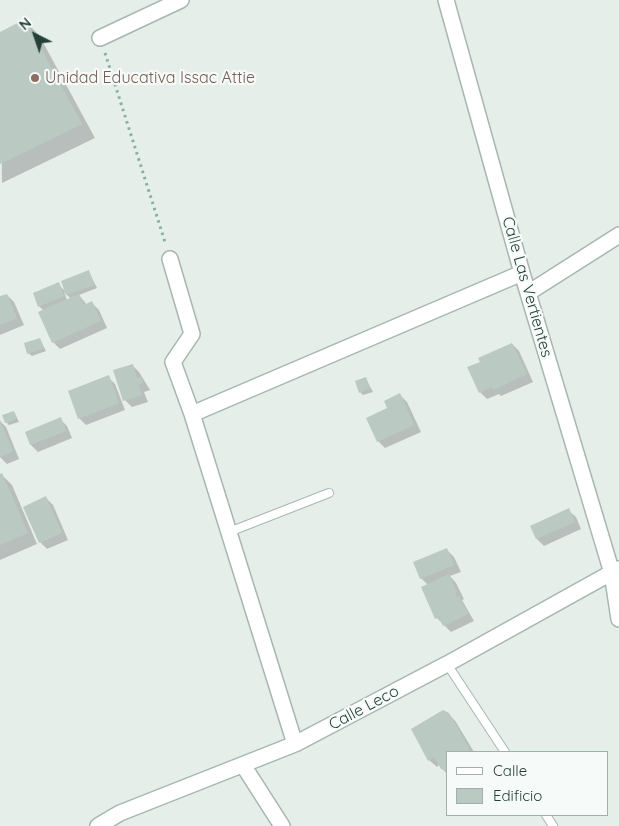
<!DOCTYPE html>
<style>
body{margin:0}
#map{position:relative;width:619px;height:826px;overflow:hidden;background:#e6eeea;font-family:Quicksand,sans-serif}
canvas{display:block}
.legend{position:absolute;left:446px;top:751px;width:162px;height:65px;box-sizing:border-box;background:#f6faf8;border:1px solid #a2b0ac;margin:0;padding:6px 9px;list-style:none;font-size:15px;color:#254039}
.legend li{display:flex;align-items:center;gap:10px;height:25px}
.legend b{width:25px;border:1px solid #a2b0ac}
.north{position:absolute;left:10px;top:10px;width:50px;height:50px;-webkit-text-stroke:4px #f6faf8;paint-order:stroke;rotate:319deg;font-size:14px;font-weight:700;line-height:20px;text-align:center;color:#254039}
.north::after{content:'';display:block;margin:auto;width:18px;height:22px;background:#254039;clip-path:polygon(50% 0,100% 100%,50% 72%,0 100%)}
</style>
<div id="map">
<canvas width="619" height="826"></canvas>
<ul class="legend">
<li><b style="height:6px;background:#fff"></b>Calle</li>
<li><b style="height:14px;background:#bbc9c3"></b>Edificio</li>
</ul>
<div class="north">N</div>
</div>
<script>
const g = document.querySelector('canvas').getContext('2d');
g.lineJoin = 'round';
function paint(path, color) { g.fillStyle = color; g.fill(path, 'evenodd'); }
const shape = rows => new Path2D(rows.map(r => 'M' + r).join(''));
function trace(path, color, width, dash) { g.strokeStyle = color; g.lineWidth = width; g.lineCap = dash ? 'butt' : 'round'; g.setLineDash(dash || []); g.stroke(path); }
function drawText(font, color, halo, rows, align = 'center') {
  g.font = font + ' Quicksand,sans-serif'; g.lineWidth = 4.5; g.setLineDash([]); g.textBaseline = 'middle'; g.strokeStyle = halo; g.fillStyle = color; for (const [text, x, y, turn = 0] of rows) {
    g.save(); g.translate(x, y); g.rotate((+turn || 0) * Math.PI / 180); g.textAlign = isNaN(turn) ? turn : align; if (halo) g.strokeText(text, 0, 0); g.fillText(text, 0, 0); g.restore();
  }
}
paint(shape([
 [25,21,39,35,95,138,2,183,0,34],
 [89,272,97,288,79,295,87,305,92,303,99,310,107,328,60,349,53,342,44,311,39,306,58,284,65,291],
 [64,292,71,299,67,300],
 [7,295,14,302,24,325,0,335,0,298],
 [40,339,46,351,32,356,28,353],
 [512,344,519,351,533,382,501,396,499,394,487,399,480,392,482,362],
 [132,365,139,372,150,390,144,392,148,402,132,407,125,400],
 [108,377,115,384,125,410,86,425,79,418],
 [366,379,373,392,363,395,360,392],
 [400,395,407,402,421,432,385,448,378,441],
 [14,412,19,422,9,425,6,422],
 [60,419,67,426,72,438,38,452,31,445,26,432],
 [0,421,6,427,19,459,7,464,0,457],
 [2,475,12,485,37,544,0,560,0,476],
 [46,498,53,505,68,540,47,549,40,542],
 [568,510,576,517,581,529,544,546,537,539,531,526],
 [447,550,454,557,461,572,450,576,456,583,464,599,462,600,474,621,451,632,437,618,428,585,421,578],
 [449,714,456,722,474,752,448,752,448,775,439,765,437,767,429,760]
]), '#0003');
paint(shape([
 [25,19,82,124,0,164,0,32],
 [89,270,94,285,66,295,61,281],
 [59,282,64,296,38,307,33,293],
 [7,294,17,318,0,325,0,296],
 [79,294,84,305,92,301,101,321,52,343,38,312],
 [40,338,44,348,27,354,24,343],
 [512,343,527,374,493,390,492,387,479,393,467,367,480,362,478,358],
 [133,364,137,378,141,377,143,383,138,385,142,395,123,401,113,370],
 [109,375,119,403,78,419,68,391],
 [366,377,370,388,359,393,355,381],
 [400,393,414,425,377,442,366,418,387,408,384,401],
 [14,411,17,418,5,423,2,415],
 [61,417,66,431,30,445,25,432],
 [0,420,13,451,0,457],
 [2,473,28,533,0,545,0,474],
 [46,496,62,533,39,543,23,507],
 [569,508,575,522,536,539,530,526],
 [447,548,454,565,420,579,413,562],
 [449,574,457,592,455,593,457,598,459,596,468,614,443,626,439,617,435,619,421,587],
 [443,710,449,713,469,748,468,752,448,752,448,769,445,770,441,769,434,757,428,761,411,729]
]), '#bbc9c3');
const lane = shape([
 [229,532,329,493],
 [447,664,505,752],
 [546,815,553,826]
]);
const street = shape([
 [446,0,522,273,612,573,619,619],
 [100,38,181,0],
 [170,259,192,334,173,362,192,414,295,744],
 [528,293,619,235],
 [192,414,522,273],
 [243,765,282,826],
 [98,826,120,813,295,744,447,664,618,569]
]);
trace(lane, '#a8b6b1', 10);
trace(street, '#a8b6b1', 18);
trace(shape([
 [105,53,165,242]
]), '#87b0a4', 3, [2.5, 4]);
trace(lane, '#fff', 8);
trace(street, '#fff', 15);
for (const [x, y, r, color] of [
 [35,78,5,"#8d6e63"]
]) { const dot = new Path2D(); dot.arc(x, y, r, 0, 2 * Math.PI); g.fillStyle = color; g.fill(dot); trace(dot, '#f6faf8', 2); }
drawText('16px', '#785e54', '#f6faf8', [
 ["Unidad Educativa Issac Attie",45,78]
], 'left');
drawText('16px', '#254039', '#f6faf8', [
 ["Calle Las Vertientes",527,287,74],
 ["Calle Leco",364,708,-28]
]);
</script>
